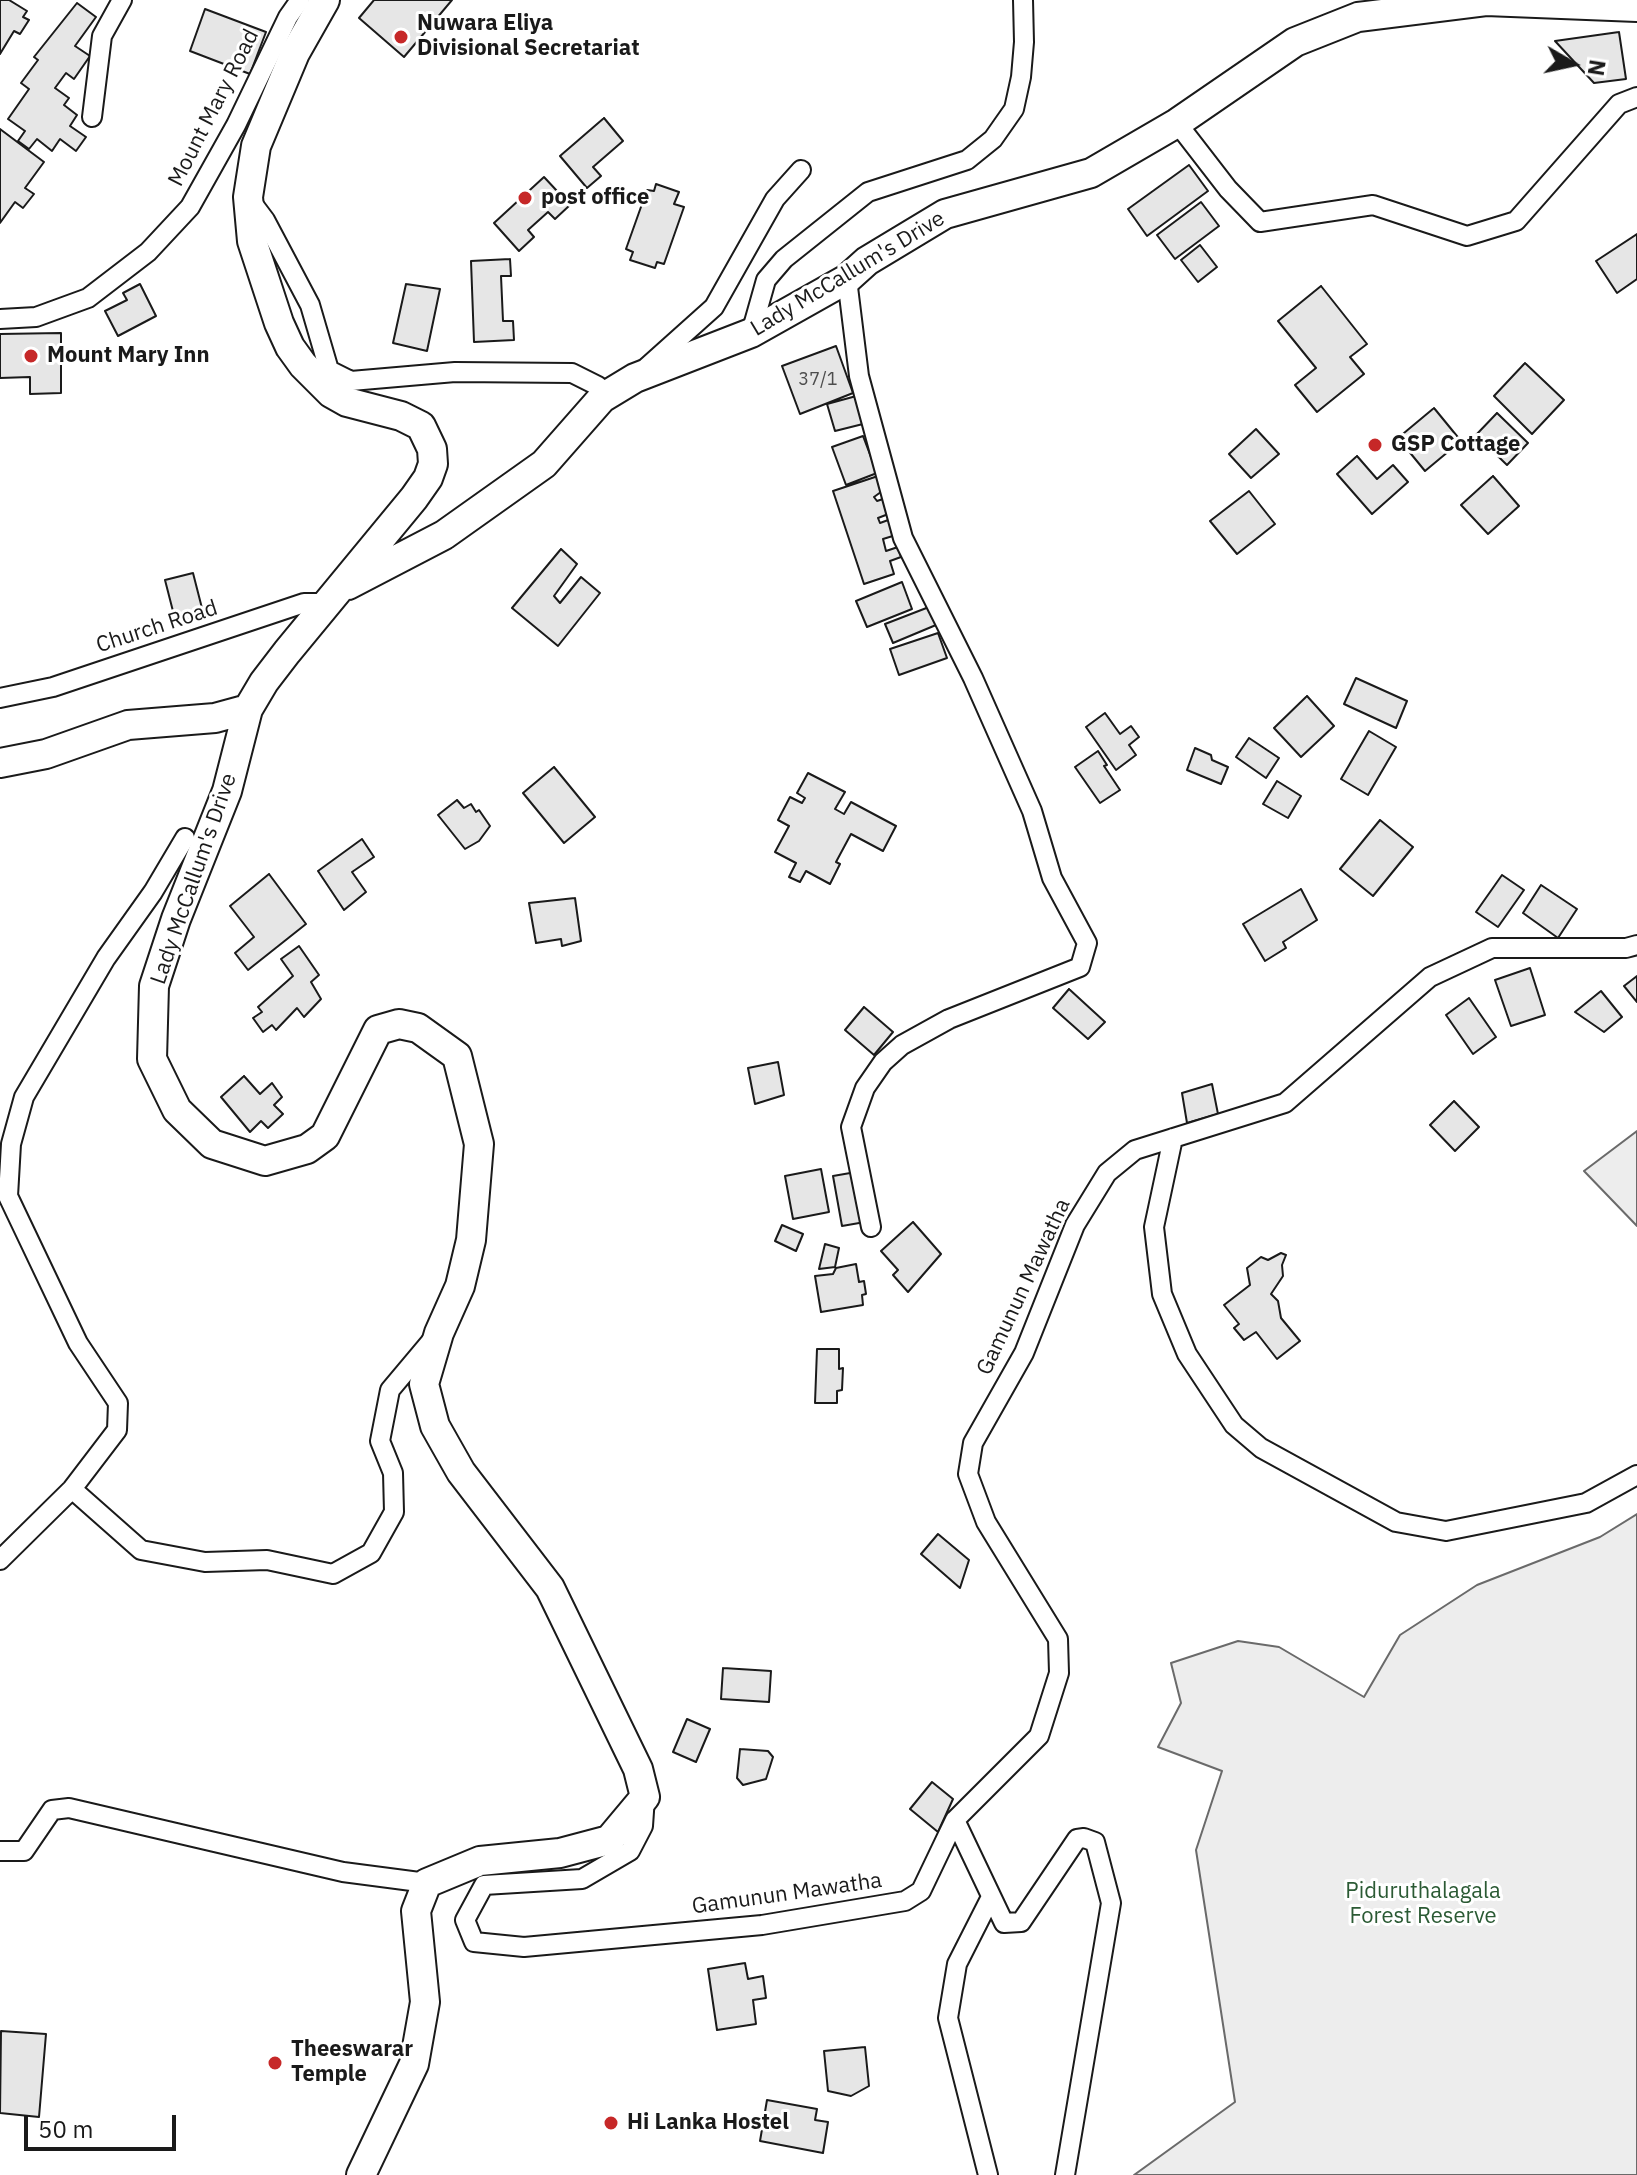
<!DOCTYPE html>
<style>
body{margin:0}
#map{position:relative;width:1637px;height:2175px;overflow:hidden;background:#fff;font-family:"IBM Plex Sans",sans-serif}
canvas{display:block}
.north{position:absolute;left:1533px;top:24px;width:80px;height:80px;-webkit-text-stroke:6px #fff;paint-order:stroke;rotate:99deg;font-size:22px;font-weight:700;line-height:32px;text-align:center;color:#1a1a1a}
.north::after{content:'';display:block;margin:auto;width:28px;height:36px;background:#1a1a1a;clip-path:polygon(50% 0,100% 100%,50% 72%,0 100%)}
.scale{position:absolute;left:24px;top:2115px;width:152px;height:36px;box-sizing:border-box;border:4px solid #1a1a1a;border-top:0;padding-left:10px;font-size:24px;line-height:28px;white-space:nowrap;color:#1a1a1a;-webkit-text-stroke:6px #fff;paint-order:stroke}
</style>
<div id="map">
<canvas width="1637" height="2175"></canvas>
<div class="north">N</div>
<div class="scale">50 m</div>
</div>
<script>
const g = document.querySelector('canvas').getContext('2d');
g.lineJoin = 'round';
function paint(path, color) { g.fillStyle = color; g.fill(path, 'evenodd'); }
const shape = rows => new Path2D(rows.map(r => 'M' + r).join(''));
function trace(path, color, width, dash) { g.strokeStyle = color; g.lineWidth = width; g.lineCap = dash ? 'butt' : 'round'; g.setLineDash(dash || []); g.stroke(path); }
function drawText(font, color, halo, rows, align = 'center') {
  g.font = font + ' "IBM Plex Sans",sans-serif'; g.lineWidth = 6; g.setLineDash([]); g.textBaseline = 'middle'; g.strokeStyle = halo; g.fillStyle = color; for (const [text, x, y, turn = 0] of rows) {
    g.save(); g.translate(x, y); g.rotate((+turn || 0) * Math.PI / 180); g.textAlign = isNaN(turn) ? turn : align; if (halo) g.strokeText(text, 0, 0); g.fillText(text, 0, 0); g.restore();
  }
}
const built = shape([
 [1637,1131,1637,1226,1584,1171,1637,1131],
 [1637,1514,1637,2175,1134,2175,1235,2102,1196,1850,1222,1771,1158,1747,1181,1703,1171,1663,1238,1641,1279,1647,1364,1697,1400,1635,1477,1585,1600,1537,1637,1514]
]);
paint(built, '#ededed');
trace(built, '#6a6a6a', 2);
const building = shape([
 [0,0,9,0,27,11,23,17,29,20,20,34,14,31,0,54,0,0],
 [374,0,452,0,404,57,359,18,374,0],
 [77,3,96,17,75,46,90,56,74,79,66,73,55,88,69,98,64,105,77,115,70,126,86,137,76,151,60,139,52,151,37,139,29,149,18,141,25,131,8,119,29,89,21,83,38,60,34,57,77,3],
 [205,9,266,32,250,74,190,51,205,9],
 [1619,32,1626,79,1594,83,1555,41,1619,32],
 [604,118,623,141,593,167,601,176,587,188,560,156,604,118],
 [0,129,44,162,25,188,34,194,23,208,15,202,0,223,0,129],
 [1189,165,1208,191,1147,236,1128,209,1189,165],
 [544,177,570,205,555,219,548,212,528,230,534,237,519,251,494,223,544,177],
 [656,184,679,192,674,204,684,207,664,264,657,262,655,268,630,260,633,252,626,249,647,190,654,191,656,184],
 [1201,202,1219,226,1175,259,1157,235,1201,202],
 [1637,234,1637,279,1617,293,1596,261,1637,234],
 [1200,245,1217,267,1198,282,1181,260,1200,245],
 [510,259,511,276,501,276,503,321,513,321,514,340,474,342,471,261,510,259],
 [140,284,156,316,118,336,105,311,127,300,123,293,140,284],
 [406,284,440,289,427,351,393,343,406,284],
 [1321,286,1367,344,1350,357,1364,374,1317,412,1295,385,1316,368,1278,321,1321,286],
 [61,333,61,393,30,394,30,377,0,378,0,334,61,333],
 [836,346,853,393,800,414,782,366,836,346],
 [1525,363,1564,400,1532,434,1494,396,1525,363],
 [860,395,867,423,835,431,827,404,860,395],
 [1434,408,1461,441,1425,471,1398,438,1434,408],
 [1497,413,1528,443,1507,465,1476,435,1497,413],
 [1256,429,1279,454,1251,478,1229,454,1256,429],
 [863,436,877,473,846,485,832,447,863,436],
 [1357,456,1377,479,1393,465,1408,482,1372,514,1337,474,1357,456],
 [881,475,885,489,874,497,877,501,886,498,891,513,878,518,880,523,891,519,896,535,883,539,886,551,898,547,901,557,890,561,894,574,864,584,833,491,881,475],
 [1493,476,1519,506,1488,534,1461,505,1493,476],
 [1249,491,1275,524,1237,554,1210,521,1249,491],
 [561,549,577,564,554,596,560,603,581,577,600,593,558,646,512,608,561,549],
 [193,573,204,616,176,623,165,580,193,573],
 [902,582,912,609,867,627,856,601,902,582],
 [929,607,936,625,893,643,885,624,929,607],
 [938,633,947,658,899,675,890,649,938,633],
 [1356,678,1407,701,1396,728,1344,704,1356,678],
 [1307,696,1334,726,1301,757,1274,728,1307,696],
 [1105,713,1120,734,1131,726,1139,737,1129,745,1136,755,1116,770,1086,727,1105,713],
 [1369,731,1396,747,1368,795,1341,779,1369,731],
 [1249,738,1279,758,1266,778,1236,757,1249,738],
 [1195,748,1211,755,1212,760,1228,767,1221,784,1187,770,1195,748],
 [1098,751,1107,765,1104,766,1120,790,1100,803,1075,767,1098,751],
 [554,767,595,817,564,843,523,793,554,767],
 [808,773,845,792,835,809,844,814,851,802,896,826,883,851,851,834,836,862,840,864,830,884,806,871,800,882,789,877,796,863,775,852,789,826,778,820,790,797,802,803,805,798,797,793,808,773],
 [1277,781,1301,796,1288,818,1263,804,1277,781],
 [457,800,464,808,471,804,476,812,479,810,490,826,479,841,465,849,438,815,457,800],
 [1380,820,1413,847,1373,896,1340,869,1380,820],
 [362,839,374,857,352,872,366,892,344,910,318,871,362,839],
 [269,874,306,924,248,970,235,953,254,937,230,906,269,874],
 [1502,875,1524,890,1498,927,1476,912,1502,875],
 [1541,885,1577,909,1558,938,1523,913,1541,885],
 [1301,889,1317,920,1283,942,1286,948,1265,961,1243,924,1301,889],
 [575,898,581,941,562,946,561,939,536,943,529,903,575,898],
 [299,946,319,975,311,982,321,999,304,1017,297,1008,276,1030,272,1025,263,1032,253,1018,262,1012,258,1007,293,976,281,959,299,946],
 [1530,968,1545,1015,1511,1026,1495,980,1530,968],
 [1637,976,1637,1002,1624,986,1637,976],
 [1069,989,1105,1022,1088,1039,1053,1008,1069,989],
 [1601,991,1622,1017,1604,1032,1575,1012,1601,991],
 [1469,998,1496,1037,1473,1054,1446,1015,1469,998],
 [864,1007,893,1032,874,1055,845,1030,864,1007],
 [778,1062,784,1095,755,1104,748,1068,778,1062],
 [244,1076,260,1094,272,1083,282,1097,274,1105,283,1114,268,1128,261,1121,250,1132,221,1097,244,1076],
 [1212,1084,1218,1114,1187,1123,1182,1093,1212,1084],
 [1454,1101,1479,1127,1455,1151,1430,1125,1454,1101],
 [821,1169,829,1212,793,1219,785,1176,821,1169],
 [856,1172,865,1222,842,1226,833,1176,856,1172],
 [913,1222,941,1254,908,1292,893,1275,898,1270,881,1251,913,1222],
 [782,1225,803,1234,796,1251,775,1241,782,1225],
 [825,1244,839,1248,835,1267,819,1269,825,1244],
 [1281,1253,1286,1255,1282,1265,1283,1276,1271,1294,1278,1301,1281,1318,1300,1341,1277,1359,1256,1332,1244,1340,1234,1328,1239,1324,1224,1305,1250,1285,1247,1268,1261,1257,1268,1260,1281,1253],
 [856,1264,859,1282,864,1281,866,1294,862,1295,863,1305,821,1312,815,1276,833,1274,836,1268,856,1264],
 [817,1349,839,1349,839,1369,843,1368,842,1390,837,1391,837,1403,815,1403,817,1349],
 [938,1534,969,1560,960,1588,921,1554,938,1534],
 [723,1668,771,1671,769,1702,721,1699,723,1668],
 [687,1719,710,1729,696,1762,673,1752,687,1719],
 [740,1749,768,1751,773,1757,766,1779,743,1785,737,1778,740,1749],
 [932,1782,953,1799,938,1832,910,1809,932,1782],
 [745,1963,748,1979,763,1976,766,1998,753,2000,756,2024,717,2030,708,1969,745,1963],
 [1,2031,46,2034,39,2117,0,2113,1,2031],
 [865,2047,869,2086,851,2096,828,2091,824,2051,865,2047],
 [767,2100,817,2109,815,2120,828,2122,823,2153,760,2141,767,2100]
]);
paint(building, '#e6e6e6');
trace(building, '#1a1a1a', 2);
const minor = shape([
 [92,117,102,36,122,0],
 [1177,123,1228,189,1260,222,1373,205,1467,236,1516,221,1619,104,1637,97],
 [250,200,265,220,310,305,329,370,351,381,455,372,572,373,598,386,602,398],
 [847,279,859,376,903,538,973,678,1032,811,1052,878,1087,943,1080,967,949,1019,902,1045,883,1062,865,1088,851,1127,871,1227],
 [0,319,36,317,88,298,148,252,190,207,236,125,288,17,300,0],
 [751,333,766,280,784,259,868,192,967,160,993,139,1014,109,1021,77,1024,42,1023,0],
 [647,367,714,307,775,199,801,170],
 [0,698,53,687,304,603,328,603],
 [1173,1138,1154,1227,1162,1294,1187,1354,1234,1425,1261,1448,1396,1522,1446,1531,1586,1503,1637,1475],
 [72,1489,141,1550,205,1562,267,1560,333,1574,371,1553,394,1512,393,1473,380,1441,390,1390,432,1340],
 [0,1560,72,1489,117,1430,118,1403,78,1343,8,1196,11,1144,24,1097,106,958,153,892,185,838],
 [645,1797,643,1826,630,1851,582,1879,484,1885,465,1920,474,1942,524,1947,762,1925,905,1901,921,1891,955,1820,1039,1736,1059,1673,1058,1639,986,1522,968,1474,973,1443,1024,1353,1075,1225,1107,1173,1135,1150,1285,1103,1430,977,1492,948,1626,948,1637,945],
 [955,1820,1004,1923,1021,1922,1077,1839,1084,1838,1095,1842,1111,1903,1065,2175],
 [0,1851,24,1851,52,1810,69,1808,343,1872,427,1883],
 [988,2175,948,2018,957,1964,991,1897]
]);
const primary = shape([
 [325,0,295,53,256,146,248,197,252,241,279,323,290,347,303,365,331,393,347,402,401,416,421,426,432,449,433,464,428,478,414,498,287,652,264,682,248,709,227,791,176,919,154,986,152,1059,177,1110,212,1144,265,1161,307,1149,325,1136,378,1030,399,1024,418,1028,457,1056,479,1144,471,1240,460,1286,439,1333,424,1384,435,1426,461,1472,550,1588,638,1769,645,1797,609,1840,560,1853,480,1861,427,1883,416,1911,425,2002,414,2064,361,2175],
 [348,585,444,535,544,464,602,398,635,378,751,333,847,279,867,261,945,214,1091,173,1177,123,1295,42,1358,17,1486,1,1637,7],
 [0,763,46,754,128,725,215,718,248,709]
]);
trace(minor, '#1a1a1a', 22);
trace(primary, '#1a1a1a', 32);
trace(minor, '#fff', 18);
trace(primary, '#fff', 28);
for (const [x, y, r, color] of [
 [401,37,8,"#c62828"],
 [525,198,8,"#c62828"],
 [31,356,8,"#c62828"],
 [1375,445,8,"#c62828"],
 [275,2063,8,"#c62828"],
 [611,2123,8,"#c62828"]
]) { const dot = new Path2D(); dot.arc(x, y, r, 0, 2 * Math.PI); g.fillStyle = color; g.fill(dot); trace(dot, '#fff', 3); }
drawText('18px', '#4d4d4d', null, [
 ["37/1",818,380]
]);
drawText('bold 22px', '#1a1a1a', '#fff', [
 ["Nuwara Eliya",417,24],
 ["Divisional Secretariat",417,49],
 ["post office",541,198],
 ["Mount Mary Inn",47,356],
 ["GSP Cottage",1391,445],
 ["Theeswarar",291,2050],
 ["Temple",291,2075],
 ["Hi Lanka Hostel",627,2123]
], 'left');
drawText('22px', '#1a1a1a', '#fff', [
 ["Mount Mary Road",214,108,-63],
 ["Lady McCallum's Drive",848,274,-31],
 ["Church Road",157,627,-18],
 ["Lady McCallum's Drive",194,879,-71],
 ["Gamunun Mawatha",1024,1287,-65],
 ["Gamunun Mawatha",787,1894,-8]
]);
drawText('22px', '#2b5a34', '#fff', [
 ["Piduruthalagala",1423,1892],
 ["Forest Reserve",1423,1917]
]);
</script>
